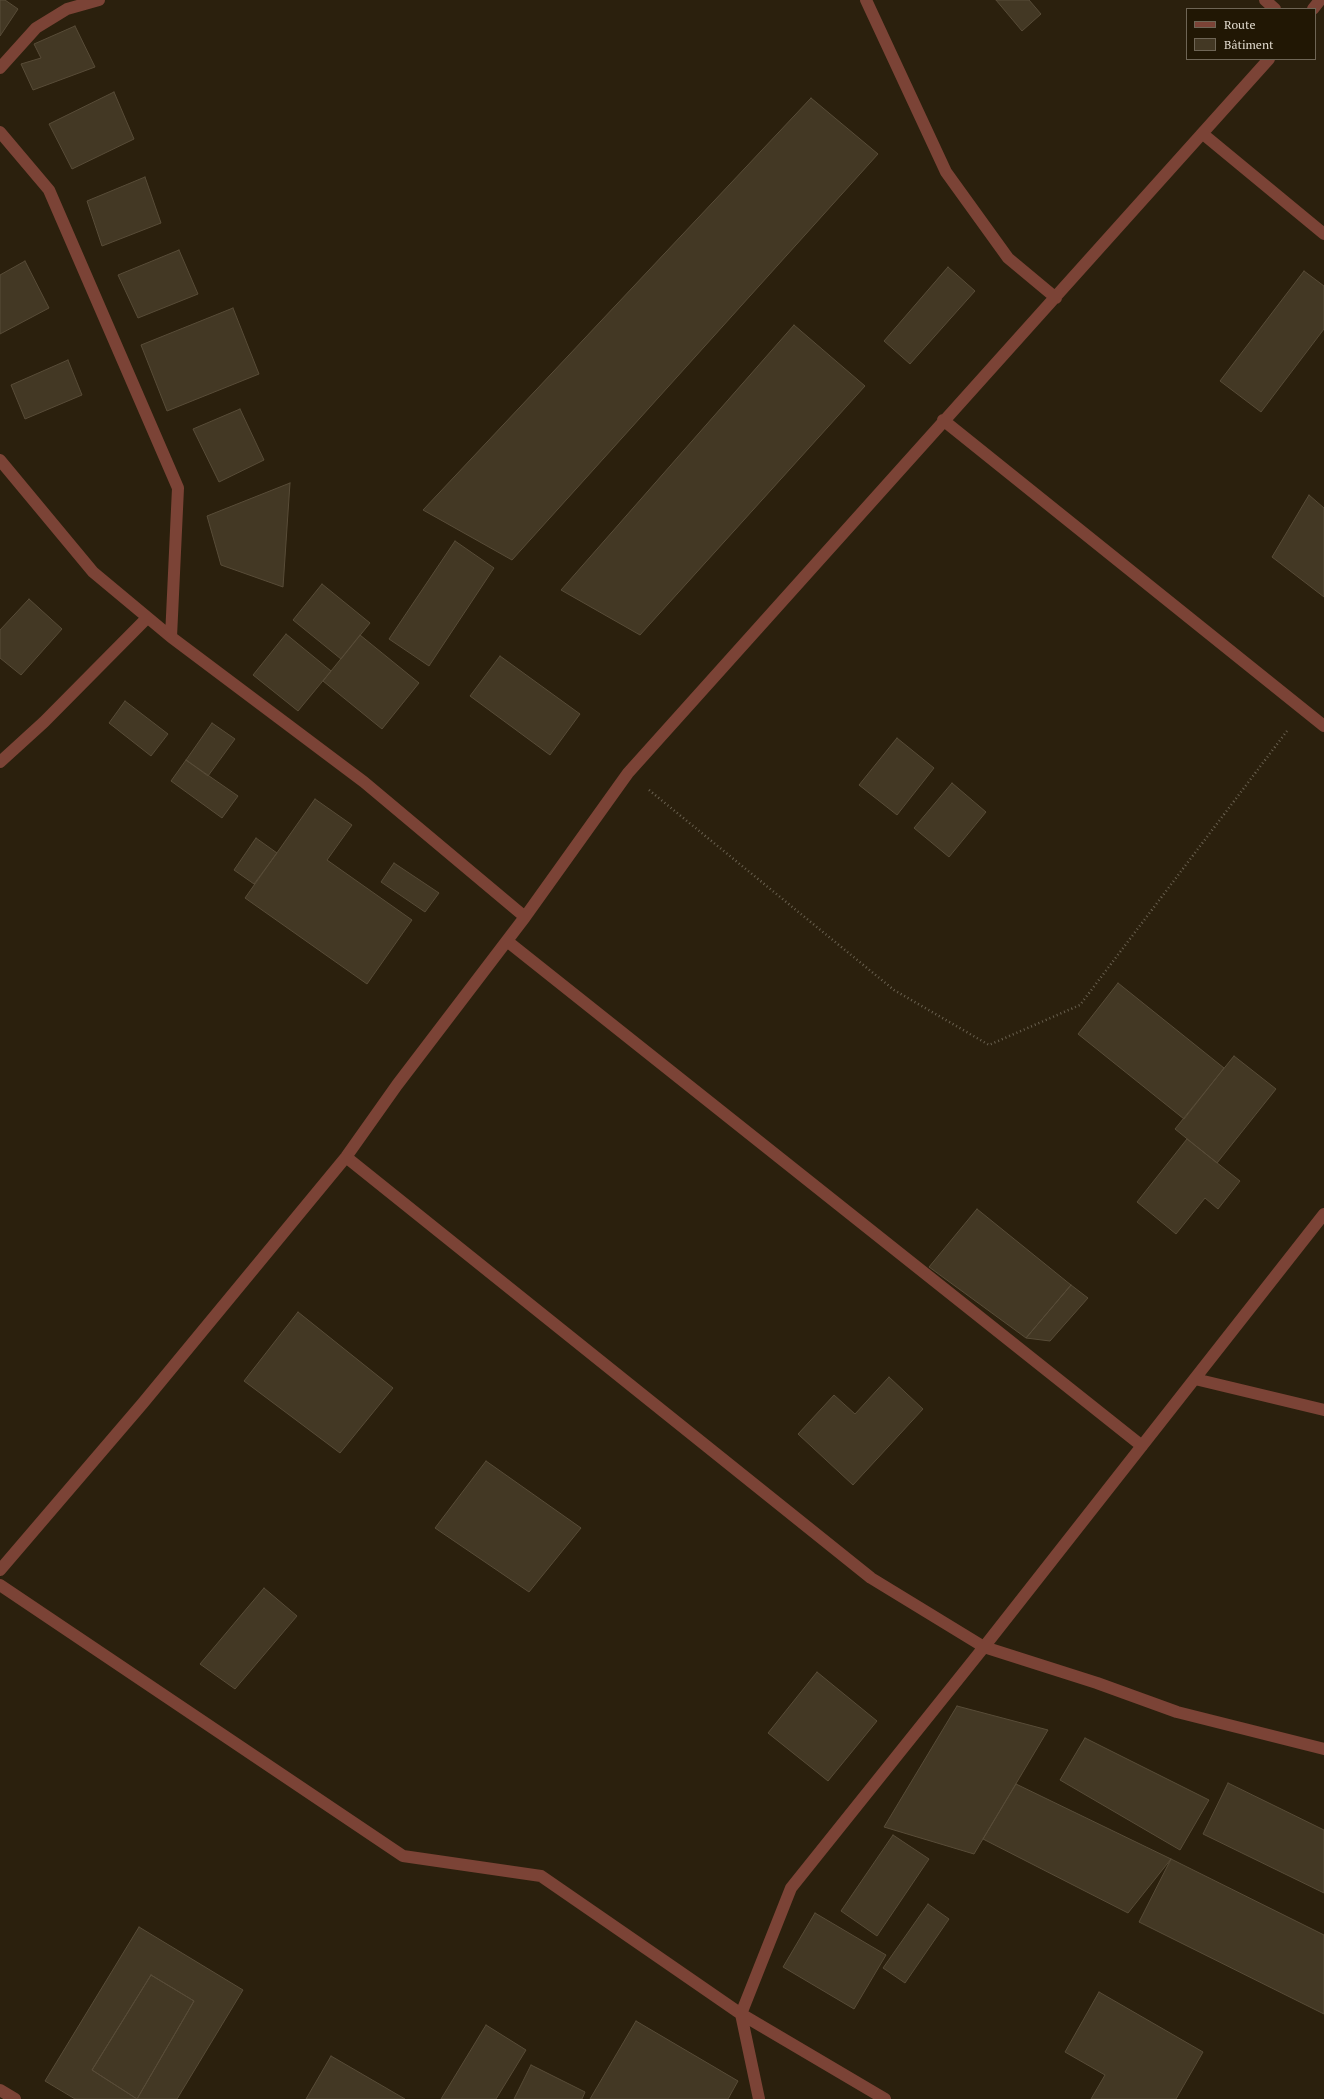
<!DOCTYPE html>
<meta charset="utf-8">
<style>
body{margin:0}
#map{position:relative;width:1324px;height:2099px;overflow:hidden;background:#2b200d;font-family:"PT Serif",serif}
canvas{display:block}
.legend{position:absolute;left:1186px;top:8px;width:130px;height:52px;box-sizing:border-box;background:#211704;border:1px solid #6e6555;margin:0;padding:5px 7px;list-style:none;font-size:12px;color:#e1dace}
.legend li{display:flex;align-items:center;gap:8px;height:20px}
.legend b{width:20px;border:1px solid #6e6555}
</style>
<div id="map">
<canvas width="1324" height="2099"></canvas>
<ul class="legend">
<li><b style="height:5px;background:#7b4336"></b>Route</li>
<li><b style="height:11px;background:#433824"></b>Bâtiment</li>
</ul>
</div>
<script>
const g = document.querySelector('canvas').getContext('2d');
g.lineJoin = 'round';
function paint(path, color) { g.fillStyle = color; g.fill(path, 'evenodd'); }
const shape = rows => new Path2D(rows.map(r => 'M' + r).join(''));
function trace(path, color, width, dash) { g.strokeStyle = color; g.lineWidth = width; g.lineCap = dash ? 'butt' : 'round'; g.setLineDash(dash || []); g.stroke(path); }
const building = shape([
 [0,0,5,0,18,9,0,36,0,0],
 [996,0,1029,0,1041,14,1022,31,996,0],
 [75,26,95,67,33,90,21,64,41,58,34,44,75,26],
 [114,92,134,139,72,169,49,124,114,92],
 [811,98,878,154,512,560,423,510,811,98],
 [145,177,161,223,102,246,87,201,145,177],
 [179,250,198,294,138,318,118,275,179,250],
 [25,261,49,308,0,334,0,275,25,261],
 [948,267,975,291,910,364,884,341,948,267],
 [1304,271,1324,286,1324,329,1261,412,1220,381,1304,271],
 [233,308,259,374,167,411,141,345,233,308],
 [794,325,865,386,640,635,561,590,794,325],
 [68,360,82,395,25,419,11,385,68,360],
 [240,409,264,460,219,482,193,429,240,409],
 [290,483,283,587,221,565,207,516,290,483],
 [1309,495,1324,508,1324,597,1272,557,1309,495],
 [455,541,494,568,429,666,389,639,455,541],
 [322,584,370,623,341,659,293,620,322,584],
 [29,599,62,629,21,675,0,658,0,630,29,599],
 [286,634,331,671,298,711,253,675,286,634],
 [360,635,419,683,382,729,323,681,360,635],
 [500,656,580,714,550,755,470,696,500,656],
 [125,701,168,734,151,756,109,723,125,701],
 [212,723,235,739,208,776,186,760,212,723],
 [897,738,934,768,897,815,859,785,897,738],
 [186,760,238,796,222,818,171,781,186,760],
 [952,783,986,812,949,857,914,828,952,783],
 [315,799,352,825,327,860,412,920,367,984,245,898,315,799],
 [256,838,277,853,254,884,234,870,256,838],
 [394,863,439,893,425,912,381,882,394,863],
 [1118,983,1224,1068,1184,1119,1078,1034,1118,983],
 [1234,1056,1276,1089,1217,1163,1175,1129,1234,1056],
 [1187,1139,1240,1181,1218,1209,1205,1198,1176,1234,1137,1202,1187,1139],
 [977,1209,1071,1285,1026,1338,929,1267,977,1209],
 [1071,1285,1088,1298,1050,1341,1026,1338,1071,1285],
 [298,1312,393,1388,340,1453,244,1381,298,1312],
 [889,1377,923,1409,853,1485,798,1434,834,1395,855,1414,889,1377],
 [486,1461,581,1528,529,1592,435,1528,486,1461],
 [264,1588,297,1616,235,1689,200,1664,264,1588],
 [817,1672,877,1721,828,1781,768,1733,817,1672],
 [957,1706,1048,1730,974,1854,884,1827,957,1706],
 [1085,1738,1209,1800,1180,1850,1060,1780,1085,1738],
 [1228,1783,1324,1830,1324,1893,1203,1834,1228,1783],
 [1016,1784,1171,1859,1128,1913,983,1839,1016,1784],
 [893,1835,929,1859,877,1936,841,1911,893,1835],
 [1171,1859,1324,1935,1324,2014,1139,1922,1171,1859],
 [928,1904,949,1919,905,1983,883,1968,928,1904],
 [815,1913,886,1955,854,2009,783,1967,815,1913],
 [139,1927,243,1990,177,2099,75,2099,45,2081,139,1927],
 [151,1975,194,2001,137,2099,92,2070,151,1975],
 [151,1975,194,2001,137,2099,92,2070,151,1975],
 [1099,1992,1203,2052,1176,2099,1091,2099,1105,2075,1065,2052,1099,1992],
 [636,2021,738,2081,728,2099,590,2099,636,2021],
 [486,2025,526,2050,496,2099,441,2099,486,2025],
 [331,2056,405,2099,306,2099,331,2056],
 [531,2065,585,2092,582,2099,514,2099,531,2065]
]);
paint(building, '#433824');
trace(building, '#584c38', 1);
trace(shape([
 [649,790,894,990,989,1045,1080,1005,1287,731]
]), '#6a6150', 2.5, [1, 3]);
trace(shape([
 [866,0,946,172,1008,258,1056,298],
 [1265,0,1275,9],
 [1313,9,1320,0],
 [0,68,36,28,67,9,99,0],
 [0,132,49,190,178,488,171,637],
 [1203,134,1324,234],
 [943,420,1324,726],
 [0,460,93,572,171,637,364,782,525,917],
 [0,762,44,722,147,618],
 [507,941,1142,1446],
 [346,1157,871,1578,984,1647,1097,1683,1177,1712,1324,1749],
 [1195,1379,1324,1410],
 [0,1570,143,1403,346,1157,397,1085,525,917,628,773,1269,59],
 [0,1585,403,1856,541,1876,741,2014,885,2099],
 [0,2090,15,2099],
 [759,2099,741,2014,791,1888,984,1647,1324,1214]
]), '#7b4336', 12);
</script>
